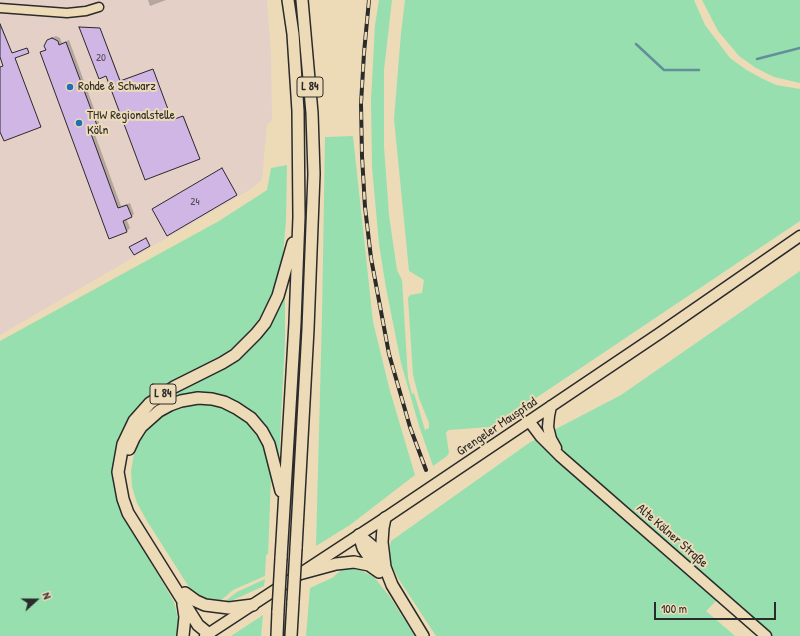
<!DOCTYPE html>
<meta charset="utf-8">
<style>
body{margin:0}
#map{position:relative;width:800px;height:636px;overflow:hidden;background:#eddbb8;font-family:"Patrick Hand",sans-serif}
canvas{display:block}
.north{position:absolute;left:16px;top:580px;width:40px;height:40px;-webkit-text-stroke:3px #eddbb8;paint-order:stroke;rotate:69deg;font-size:11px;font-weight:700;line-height:16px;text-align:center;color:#2b2b2b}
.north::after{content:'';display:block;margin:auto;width:14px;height:18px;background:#2b2b2b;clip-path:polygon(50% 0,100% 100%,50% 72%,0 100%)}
.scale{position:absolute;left:654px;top:602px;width:122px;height:18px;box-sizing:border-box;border:2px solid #2b2b2b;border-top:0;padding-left:5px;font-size:12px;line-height:14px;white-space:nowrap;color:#2b2b2b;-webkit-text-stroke:3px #eddbb8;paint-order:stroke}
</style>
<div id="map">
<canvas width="800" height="636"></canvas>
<div class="north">N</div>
<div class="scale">100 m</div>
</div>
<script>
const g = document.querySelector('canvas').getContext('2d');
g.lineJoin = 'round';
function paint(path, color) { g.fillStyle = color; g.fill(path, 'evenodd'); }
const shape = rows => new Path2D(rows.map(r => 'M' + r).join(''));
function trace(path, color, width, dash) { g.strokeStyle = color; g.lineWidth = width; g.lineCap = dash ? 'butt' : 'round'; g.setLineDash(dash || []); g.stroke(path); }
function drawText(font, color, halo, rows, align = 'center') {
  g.font = font + ' "Patrick Hand",sans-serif'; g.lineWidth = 4; g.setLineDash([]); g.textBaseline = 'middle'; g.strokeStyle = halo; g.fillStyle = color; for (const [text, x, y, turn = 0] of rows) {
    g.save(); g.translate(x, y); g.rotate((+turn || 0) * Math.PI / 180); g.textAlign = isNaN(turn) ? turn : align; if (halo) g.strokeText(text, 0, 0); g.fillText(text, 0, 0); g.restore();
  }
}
paint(shape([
 [0,0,267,0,271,52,272,120,267,125,262,179,253,188,0,335]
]), '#e4d0c6');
paint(shape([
 [379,0,392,0,384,70,384,147,389,215,397,270,402,280,408,378,412,394,414,393,425,430,429,428,429,423,419,398,413,375,408,298,410,295,422,293,424,280,409,271,394,119,401,33,405,0,694,0,705,25,730,58,745,69,761,78,776,85,800,89,800,221,530,402,491,427,448,430,446,433,449,453,447,456,433,466,419,426,401,363,386,288,379,244,372,167,371,100,375,25],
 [702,0,800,0,800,83,774,77,756,68,739,56,718,31],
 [353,136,373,322,390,391,415,475,350,525,316,546,322,316,325,137],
 [287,165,286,220,283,255,277,280,268,304,262,315,244,338,227,353,164,385,148,397,130,417,122,430,116,446,114,460,114,490,124,516,174,602,182,636,0,636,0,341,219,221,267,190,271,168],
 [800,271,800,636,759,636,718,599,706,611,735,636,436,636,398,578,388,558,391,541,529,443,621,395],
 [285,290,285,340,279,459,243,408,184,397,125,446,154,403,236,358],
 [198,404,211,405,225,409,239,416,248,424,259,439,264,447,270,468,271,480,268,554,266,555,265,576,233,590,218,603,205,599,193,592,187,584,147,521,137,503,132,487,131,471,134,454,142,436,150,426,159,418,174,410],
 [346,566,356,568,374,577,390,597,415,636,306,636,310,588,332,578],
 [265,579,264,586,233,600,224,602,237,592],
 [263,615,261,636,231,636]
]), '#97dfae');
paint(shape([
 [148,0,166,0,150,6],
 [2,27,12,53,28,48,29,52,15,57,40,127,0,129,0,68,4,66,0,54,0,28],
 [81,27,100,28,121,81,153,69,172,120,184,116,199,158,107,75,100,78],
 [56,36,60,38,62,43,69,40,100,125,93,129,121,206,130,203,134,214,131,217,126,218,130,228,127,231,110,238,41,52,46,49,48,41,51,38],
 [222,169,237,194,168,235,153,209]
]), '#0003');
trace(shape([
 [636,44,664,70,699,70],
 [757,59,800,48]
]), '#628f9b', 2.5);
const building = shape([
 [0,24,12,53,27,48,29,53,15,58,41,127,4,141,0,132,0,67,3,66,0,57,0,24],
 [79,27,100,28,120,81,153,69,172,120,183,116,200,159,145,180,106,76,99,79,79,27],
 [52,38,58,41,59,45,66,42,98,128,90,131,118,208,127,205,132,217,123,221,127,232,109,239,40,52,46,50,44,46,47,40,52,38],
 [222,168,237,195,167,236,152,209,222,168],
 [146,238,150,246,134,255,129,247,146,238]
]);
paint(building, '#cfb6e5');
trace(building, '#2b2b2b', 1);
const minor = shape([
 [0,8,67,13,86,11,99,7]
]);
const major = shape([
 [551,406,549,416,548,427,551,439,556,448],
 [529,421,541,437,560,456,766,636],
 [205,636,385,518,660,333,800,236]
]);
const highway = shape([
 [129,449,134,438,141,427,159,411,170,405,181,401,198,398,212,399,224,402,236,408,251,418,262,431,269,444,281,491],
 [385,518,383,528,382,542,385,567,392,585,423,636],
 [359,535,363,548,377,569],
 [359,535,372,546,382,561],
 [296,548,308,329,314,174,312,113,302,0],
 [281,558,295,323,299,217,298,111,293,34,288,0],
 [299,574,336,564,354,562,369,565,379,572],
 [185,593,196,601,205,605,229,608,253,605],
 [183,604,185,617,183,636],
 [209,634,198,625,128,513,123,499,118,472,123,444,134,421,150,403,174,387,222,363,235,355,256,334,265,323,278,296,293,243],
 [277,636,278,611],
 [291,636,293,601]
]);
trace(minor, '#2b2b2b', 11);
trace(major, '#2b2b2b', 13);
trace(highway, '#2b2b2b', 14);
trace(minor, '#eddbb8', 8);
trace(major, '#eddbb8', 10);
trace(highway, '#eddbb8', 11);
const rail = shape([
 [369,0,364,53,361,104,362,156,365,207,371,258,389,354,410,427,426,470]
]);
trace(rail, '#2b2b2b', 4);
trace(rail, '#eddbb8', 2.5, [8]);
const highwayBridge = shape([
 [293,601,296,548],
 [278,611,281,558]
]);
trace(highwayBridge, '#2b2b2b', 14, []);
trace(highwayBridge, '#eddbb8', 11);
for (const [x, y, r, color] of [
 [70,87,4,"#1f6fb2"],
 [79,123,4,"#1f6fb2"]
]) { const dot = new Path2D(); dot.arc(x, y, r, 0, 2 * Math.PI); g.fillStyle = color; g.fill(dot); trace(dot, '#eddbb8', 1.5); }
drawText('11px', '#544e5a', null, [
 ["20",101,58],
 ["24",195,202]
]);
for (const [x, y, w] of [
 [310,87,26],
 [163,394,26]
]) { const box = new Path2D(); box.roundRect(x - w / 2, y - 10, w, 20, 3); g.fillStyle = '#eddbb8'; g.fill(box); trace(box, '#2b2b2b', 1); }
drawText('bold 12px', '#2b2b2b', null, [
 ["L 84",310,87],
 ["L 84",163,394]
]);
drawText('13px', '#2b2b2b', '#eddbb8', [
 ["Rohde & Schwarz",78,87],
 ["THW Regionalstelle",87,116],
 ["Köln",87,131]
], 'left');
drawText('13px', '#2b2b2b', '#eddbb8', [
 ["Grengeler Mauspfad",497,427,-34],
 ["Alte Kölner Straße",672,536,41]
]);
</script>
